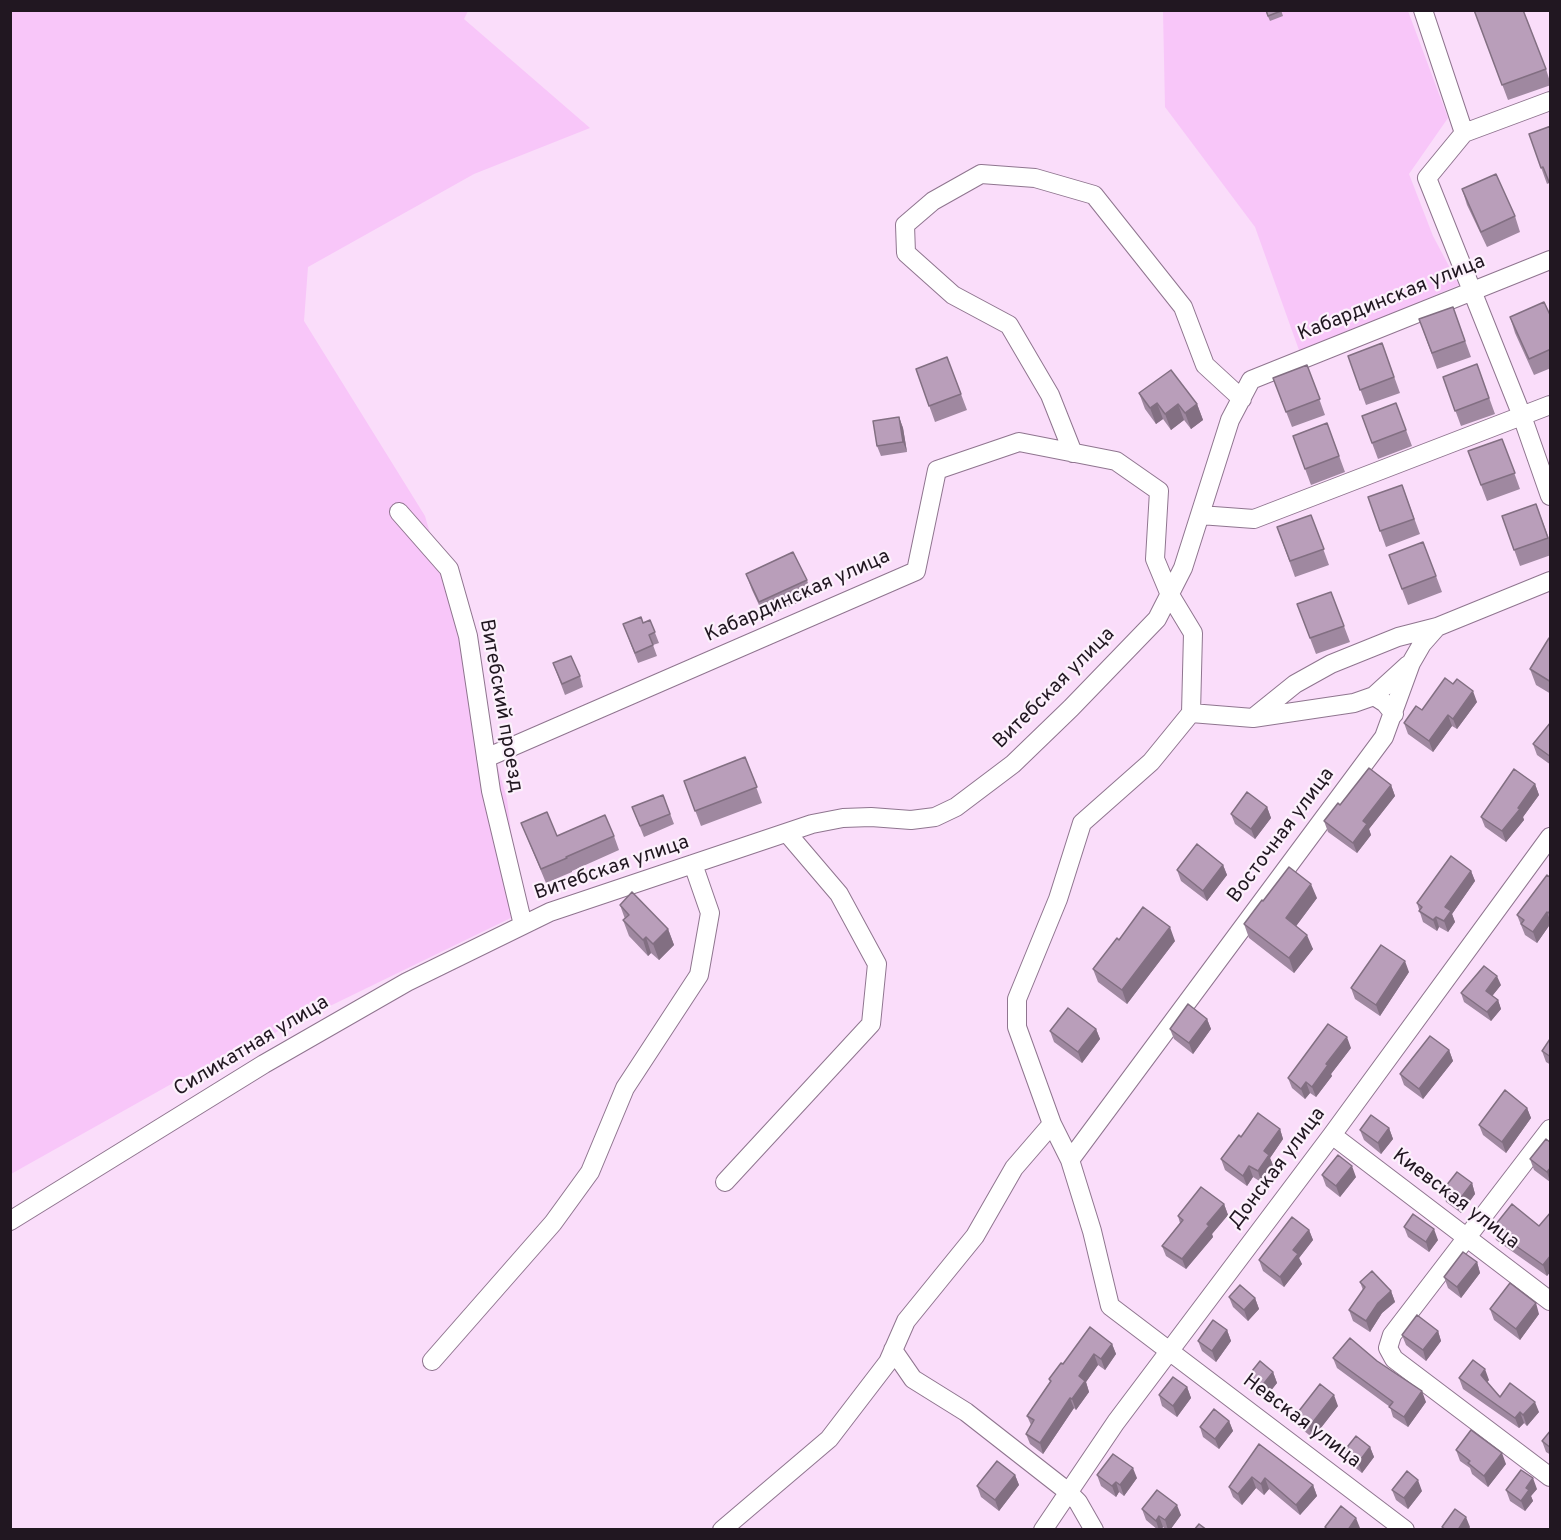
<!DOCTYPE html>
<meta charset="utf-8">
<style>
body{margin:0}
#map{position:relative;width:1561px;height:1540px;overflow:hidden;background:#faddfa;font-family:Overpass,sans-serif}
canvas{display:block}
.frame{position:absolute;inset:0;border:12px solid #211721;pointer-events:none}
</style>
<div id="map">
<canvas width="1561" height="1540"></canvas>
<div class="frame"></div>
</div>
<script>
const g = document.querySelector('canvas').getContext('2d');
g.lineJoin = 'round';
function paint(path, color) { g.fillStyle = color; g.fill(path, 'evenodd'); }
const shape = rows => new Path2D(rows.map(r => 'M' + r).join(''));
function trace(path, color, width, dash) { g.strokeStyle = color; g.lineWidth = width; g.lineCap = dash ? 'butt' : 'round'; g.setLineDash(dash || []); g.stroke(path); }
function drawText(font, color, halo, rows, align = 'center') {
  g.font = font + ' Overpass,sans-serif'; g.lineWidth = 4.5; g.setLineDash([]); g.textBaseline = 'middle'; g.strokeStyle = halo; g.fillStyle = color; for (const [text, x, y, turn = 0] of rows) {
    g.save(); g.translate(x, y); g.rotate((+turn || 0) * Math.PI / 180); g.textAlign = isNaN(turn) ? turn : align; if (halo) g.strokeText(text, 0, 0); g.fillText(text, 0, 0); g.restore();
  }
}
paint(shape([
 [11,11,468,11,464,19,590,128,474,174,308,267,304,321,425,516,507,799,521,913,182,1078,11,1174],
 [1163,11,1408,11,1448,118,1409,174,1433,236,1459,285,1300,353,1255,227,1165,107]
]), '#f8c6f9');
const minor = shape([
 [1423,10,1464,133,1427,178,1522,416,1550,496],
 [1464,133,1550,101],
 [1073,453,1050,395,1009,325,953,295,906,253,905,225,933,201,981,174,1035,178,1094,195,1183,307,1205,365,1242,399],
 [399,512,449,569,468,636,491,791,523,925],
 [1200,515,1254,519,1550,405],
 [1374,696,1408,665],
 [1191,713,1151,762,1082,823,1058,899,1017,999,1017,1027,1052,1124,1070,1160,1092,1231,1110,1306,1405,1530],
 [1254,717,1295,684,1331,664,1398,637,1437,627,1550,581],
 [486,758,916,571,937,470,1019,442,1116,461,1159,491,1155,559,1170,595,1193,633,1191,713,1253,718,1354,703,1374,696,1385,703,1394,714],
 [1550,1129,1392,1335,1388,1348,1394,1359,1550,1477],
 [1332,1135,1550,1301],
 [1070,1160,1384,737,1411,663,1422,644,1437,627],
 [725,1182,871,1024,877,964,839,894,787,833],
 [10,1221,264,1064,407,982,550,912,812,824,843,818,871,817,911,820,935,817,956,807,1013,764,1071,708,1157,619,1183,568,1230,420,1251,380,1550,260],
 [893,1350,913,1379,966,1412,1067,1491,1078,1502,1094,1530],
 [432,1361,553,1223,590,1172,625,1088,699,975,710,913,693,864],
 [722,1530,829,1439,888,1362,906,1321,975,1236,1014,1168,1052,1124],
 [1043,1530,1116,1422,1332,1135,1550,837]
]);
trace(minor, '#8f758f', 20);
trace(minor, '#fff', 18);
paint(shape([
 [1265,10,1281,10,1283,16,1270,21],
 [1474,10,1546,69,1551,85,1508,100],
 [1551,126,1549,183,1547,184,1529,134],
 [1462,189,1515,216,1520,232,1487,247,1467,205],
 [1453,307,1471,357,1437,369,1419,319],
 [1510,317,1551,317,1551,368,1534,375,1515,333],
 [1382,343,1400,393,1366,405,1348,356],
 [947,357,967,410,935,422,916,369],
 [1477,364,1495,414,1461,426,1443,377],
 [1307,365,1325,415,1292,427,1273,378],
 [1139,393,1197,404,1203,420,1191,429,1184,420,1171,430,1163,419,1156,424,1145,409],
 [1396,403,1412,446,1378,459,1362,416],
 [899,417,903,428,907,452,881,456,877,446],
 [1327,423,1345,472,1311,485,1293,436],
 [1502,439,1520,489,1487,501,1468,451],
 [1402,485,1420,534,1386,547,1368,497],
 [1536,504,1551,544,1551,555,1520,566,1502,516],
 [1311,515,1329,565,1295,577,1277,527],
 [1389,555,1436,576,1442,592,1408,605],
 [746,574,807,580,812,596,765,618,752,590],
 [1331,592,1350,642,1316,654,1297,604],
 [650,620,659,643,653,645,657,656,638,663,623,624,643,623],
 [1551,639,1551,694,1536,685,1530,669],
 [553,663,580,676,583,687,565,695],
 [1453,684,1477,702,1457,729,1452,726,1433,752,1408,734,1404,723,1422,710],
 [1551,722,1551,765,1537,755,1533,744],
 [745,757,762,803,701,826,684,781],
 [1535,784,1539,795,1523,817,1524,820,1506,842,1485,827,1481,817],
 [1391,785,1395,796,1369,829,1371,835,1357,853,1328,832,1324,821,1340,805],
 [663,795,674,824,644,837,632,807],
 [1267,807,1271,818,1255,839,1235,824,1231,814],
 [521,823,557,836,614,836,619,850,572,871,572,872,546,883],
 [1223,865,1227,875,1207,901,1181,881,1177,870],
 [1471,871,1475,881,1452,914,1455,922,1448,932,1439,927,1437,931,1423,922,1417,903],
 [1551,878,1551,923,1537,943,1525,935,1517,915],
 [1317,898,1296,926,1313,949,1294,973,1249,938,1244,924,1263,901],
 [620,905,668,929,674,945,659,960,651,953,648,956,629,936,623,920,625,919],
 [1119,940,1175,941,1127,1004,1098,982,1093,969],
 [1409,972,1380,1016,1355,999,1351,988],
 [1501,985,1492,996,1498,1000,1501,1009,1491,1021,1464,1002,1461,993],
 [1207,1019,1211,1029,1193,1054,1174,1039,1170,1029],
 [1096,1029,1100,1039,1082,1063,1054,1042,1050,1031],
 [1551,1039,1551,1065,1546,1062,1542,1051],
 [1351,1048,1331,1074,1332,1076,1316,1097,1310,1093,1305,1099,1292,1088,1288,1078],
 [1449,1050,1453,1061,1423,1099,1404,1085,1400,1074],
 [1527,1108,1531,1118,1506,1153,1483,1135,1479,1125],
 [1389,1128,1393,1139,1381,1154,1364,1140,1360,1130],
 [1280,1129,1283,1139,1270,1158,1273,1165,1261,1182,1253,1177,1247,1186,1225,1170,1221,1159,1241,1137],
 [1551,1143,1550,1182,1534,1170,1530,1159],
 [1322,1175,1356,1177,1340,1197,1326,1186],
 [1472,1183,1475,1194,1461,1213,1446,1202,1442,1191],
 [1224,1204,1228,1215,1212,1234,1213,1237,1186,1269,1166,1256,1162,1246,1180,1223,1178,1216],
 [1551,1212,1551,1271,1547,1276,1496,1240,1492,1229,1539,1226],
 [1404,1227,1438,1240,1429,1252,1408,1237],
 [1309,1230,1313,1240,1299,1258,1302,1264,1284,1287,1263,1271,1259,1260],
 [1477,1262,1480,1273,1461,1298,1448,1288,1444,1277],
 [1360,1282,1391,1291,1395,1302,1382,1313,1370,1332,1353,1321,1349,1310,1363,1290],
 [1229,1297,1255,1298,1259,1309,1248,1321,1233,1307],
 [1490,1309,1539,1314,1520,1340,1494,1320],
 [1227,1330,1231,1341,1216,1362,1202,1351,1198,1341],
 [1438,1331,1441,1341,1426,1361,1406,1345,1402,1335],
 [1112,1344,1116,1354,1105,1370,1098,1365,1086,1382,1089,1392,1076,1410,1074,1408,1043,1454,1030,1444,1026,1434,1031,1425,1027,1416,1050,1382,1049,1379,1063,1364],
 [1333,1358,1426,1402,1408,1427,1393,1417,1390,1407,1337,1368],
 [1273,1372,1277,1383,1265,1398,1252,1387,1248,1376],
 [1459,1378,1489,1380,1487,1382,1500,1397,1539,1412,1527,1426,1524,1423,1519,1428,1463,1389],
 [1187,1387,1191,1398,1177,1417,1162,1406,1159,1395],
 [1338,1406,1313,1438,1299,1427,1295,1416],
 [1229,1421,1233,1431,1219,1449,1203,1437,1200,1427],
 [1551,1430,1551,1455,1546,1452,1542,1441],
 [1259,1444,1313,1485,1317,1496,1300,1515,1269,1489,1264,1495,1256,1488,1242,1505,1233,1497,1229,1487],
 [1370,1447,1374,1457,1362,1473,1348,1462,1344,1451],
 [1456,1450,1506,1464,1488,1487,1472,1474,1470,1468,1460,1461],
 [1015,1475,1019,1485,999,1511,981,1497,977,1486],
 [1097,1475,1137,1478,1124,1496,1119,1492,1116,1497,1101,1486],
 [1537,1489,1531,1496,1533,1501,1525,1511,1510,1501,1506,1490],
 [1392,1490,1422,1491,1408,1509,1396,1500],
 [1142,1509,1181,1515,1170,1530,1166,1530,1163,1527,1161,1530,1158,1530,1146,1520]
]), '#9f88a0');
paint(shape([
 [1157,403,1163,419,1156,424,1150,408],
 [1178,404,1184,420,1171,430,1165,414],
 [1197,404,1203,420,1191,429,1185,413],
 [899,417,903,428,907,452,903,442],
 [1473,691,1477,702,1457,729,1453,719],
 [1448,715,1452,726,1433,752,1429,741],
 [1535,784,1539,795,1523,817,1524,820,1506,842,1502,831],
 [1391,785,1395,796,1369,829,1371,835,1357,853,1353,843,1363,821],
 [1267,807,1271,818,1255,839,1251,829],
 [1223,865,1227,875,1207,901,1203,891],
 [1471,871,1475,881,1452,914,1455,922,1448,932,1444,921,1445,907],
 [1311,884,1317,898,1291,933,1286,918],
 [1547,912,1551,923,1537,943,1533,932],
 [1436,917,1439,927,1437,931,1433,920],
 [1170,927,1175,941,1127,1004,1122,990],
 [668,929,674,945,659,960,653,944],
 [1307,935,1313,949,1294,973,1289,958],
 [646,937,651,953,648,956,643,940],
 [1405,961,1409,972,1380,1016,1376,1005],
 [1497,976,1501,985,1489,1000,1486,991],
 [1498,1000,1501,1009,1491,1021,1487,1012],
 [1207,1019,1211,1029,1193,1054,1189,1043],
 [1096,1029,1100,1039,1082,1063,1078,1052],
 [1347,1037,1351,1048,1331,1074,1332,1076,1316,1097,1312,1087,1326,1064],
 [1449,1050,1453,1061,1423,1099,1419,1089],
 [1306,1082,1310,1093,1305,1099,1301,1089],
 [1527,1108,1531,1118,1506,1153,1502,1142],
 [1389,1128,1393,1139,1381,1154,1378,1143],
 [1280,1129,1283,1139,1270,1158,1273,1165,1261,1182,1258,1171,1264,1151],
 [1249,1166,1253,1177,1247,1186,1243,1176],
 [1352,1166,1356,1177,1340,1197,1336,1186],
 [1551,1167,1550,1182,1547,1172],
 [1472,1183,1475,1194,1461,1213,1457,1203],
 [1224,1204,1228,1215,1212,1234,1213,1237,1186,1269,1182,1259,1207,1224],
 [1434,1229,1438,1240,1429,1252,1426,1242],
 [1309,1230,1313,1240,1299,1258,1302,1264,1284,1287,1280,1277,1293,1250],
 [1551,1255,1551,1271,1547,1276,1543,1265],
 [1477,1262,1480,1273,1461,1298,1457,1287],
 [1391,1291,1395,1302,1382,1313,1370,1332,1366,1321,1378,1303],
 [1255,1298,1259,1309,1248,1321,1244,1310],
 [1536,1303,1539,1314,1520,1340,1516,1329],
 [1227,1330,1231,1341,1216,1362,1212,1351],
 [1438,1331,1441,1341,1426,1361,1423,1350],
 [1112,1344,1116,1354,1105,1370,1101,1359],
 [1094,1354,1098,1365,1086,1382,1089,1392,1076,1410,1072,1399,1079,1376],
 [1485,1369,1489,1380,1484,1386,1481,1375],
 [1273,1372,1277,1383,1265,1398,1261,1387],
 [1187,1387,1191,1398,1177,1417,1173,1406],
 [1422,1391,1426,1402,1408,1427,1404,1417],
 [1334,1395,1338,1406,1313,1438,1309,1427],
 [1070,1398,1074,1408,1043,1454,1040,1443],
 [1535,1402,1539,1412,1527,1426,1523,1415],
 [1520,1412,1524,1423,1519,1428,1515,1418],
 [1229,1421,1233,1431,1219,1449,1215,1439],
 [1370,1447,1374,1457,1362,1473,1358,1463],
 [1502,1453,1506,1464,1488,1487,1484,1476],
 [1133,1468,1137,1478,1124,1496,1120,1485],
 [1015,1475,1019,1485,999,1511,995,1500],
 [1252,1477,1256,1488,1242,1505,1238,1494],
 [1265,1478,1269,1489,1264,1495,1261,1484],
 [1533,1478,1537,1489,1531,1496,1533,1501,1525,1511,1521,1501,1526,1488],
 [1418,1480,1422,1491,1408,1509,1404,1498],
 [1116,1482,1119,1492,1116,1497,1112,1486],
 [1313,1485,1317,1496,1300,1515,1296,1505],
 [1177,1505,1181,1515,1170,1530,1168,1530,1165,1520],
 [1159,1516,1163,1527,1161,1530,1159,1530,1156,1521],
 [1466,1517,1470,1527,1469,1530,1458,1530],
 [1356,1518,1360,1528,1359,1530,1348,1530]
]), '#826f82');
const building = shape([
 [1266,10,1281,10,1281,11,1268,16,1266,10],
 [1474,10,1523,10,1546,69,1502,85,1474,10],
 [1551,126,1551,187,1543,167,1541,168,1529,134,1551,126],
 [1496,174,1515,216,1481,232,1462,189,1496,174],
 [1544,302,1551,317,1551,349,1529,359,1510,317,1544,302],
 [1453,307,1465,341,1432,353,1419,319,1453,307],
 [1382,343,1394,377,1360,390,1348,356,1382,343],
 [947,357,961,394,929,406,916,369,947,357],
 [1477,364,1489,398,1455,411,1443,377,1477,364],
 [1307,365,1320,399,1286,412,1273,378,1307,365],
 [1171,370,1197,404,1185,413,1178,404,1165,414,1157,403,1150,408,1139,393,1171,370],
 [1396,403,1406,430,1372,443,1362,416,1396,403],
 [899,417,903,442,877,446,873,421,899,417],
 [1327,423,1339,456,1305,469,1293,436,1327,423],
 [1502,439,1515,473,1481,485,1468,451,1502,439],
 [1402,485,1414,519,1380,531,1368,497,1402,485],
 [1536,504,1548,538,1514,550,1502,516,1536,504],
 [1311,515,1324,549,1290,561,1277,527,1311,515],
 [1423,542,1436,576,1402,589,1389,555,1423,542],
 [793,552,807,580,759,602,746,574,793,552],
 [1331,592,1344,626,1310,638,1297,604,1331,592],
 [641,617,643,623,650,620,655,632,649,635,653,645,635,653,623,624,641,617],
 [1549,638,1551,639,1551,682,1530,669,1549,638],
 [571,656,580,676,562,684,553,663,571,656],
 [1445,678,1453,684,1457,679,1473,691,1453,719,1448,715,1429,741,1404,723,1416,706,1422,710,1445,678],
 [1551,722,1551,757,1533,744,1551,722],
 [745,757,757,787,695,811,684,781,745,757],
 [1369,768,1391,785,1363,821,1367,824,1353,843,1324,821,1338,803,1340,805,1369,768],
 [1514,769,1535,784,1518,808,1520,809,1502,831,1481,817,1514,769],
 [1247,792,1267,807,1251,829,1231,814,1247,792],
 [663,795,670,814,640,826,632,807,663,795],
 [547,812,557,836,605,815,614,836,566,857,567,858,541,869,521,823,547,812],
 [1197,844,1223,865,1203,891,1177,870,1197,844],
 [1451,856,1471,871,1445,907,1451,911,1444,921,1436,917,1433,920,1419,911,1422,907,1417,903,1451,856],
 [1289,867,1311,884,1286,918,1307,935,1289,958,1244,924,1262,900,1263,901,1289,867],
 [1547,875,1551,878,1551,910,1548,913,1547,912,1533,932,1521,924,1524,920,1517,915,1547,875],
 [632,892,668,929,653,944,646,937,643,940,623,920,629,915,620,905,632,892],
 [1143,907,1170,927,1122,990,1093,969,1117,938,1119,940,1143,907],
 [1381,945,1405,961,1376,1005,1351,988,1381,945],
 [1484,966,1497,976,1486,991,1498,1000,1487,1012,1461,993,1484,966],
 [1188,1004,1207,1019,1189,1043,1170,1029,1188,1004],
 [1068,1008,1096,1029,1078,1052,1050,1031,1068,1008],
 [1328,1024,1347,1037,1326,1064,1328,1065,1312,1087,1306,1082,1301,1089,1288,1078,1328,1024],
 [1430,1036,1449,1050,1419,1089,1400,1074,1430,1036],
 [1550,1039,1551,1039,1551,1057,1542,1051,1550,1039],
 [1505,1090,1527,1108,1502,1142,1479,1125,1505,1090],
 [1258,1113,1280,1129,1264,1151,1269,1155,1258,1171,1249,1166,1243,1176,1221,1159,1239,1135,1241,1137,1258,1113],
 [1371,1115,1389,1128,1378,1143,1360,1130,1371,1115],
 [1546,1139,1551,1143,1551,1167,1547,1172,1530,1159,1546,1139],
 [1338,1155,1352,1166,1336,1186,1322,1175,1338,1155],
 [1457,1172,1472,1183,1457,1203,1442,1191,1457,1172],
 [1201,1187,1224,1204,1207,1224,1209,1226,1182,1259,1162,1246,1183,1220,1178,1216,1201,1187],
 [1512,1204,1539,1226,1551,1212,1551,1255,1543,1265,1492,1229,1512,1204],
 [1413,1214,1434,1229,1426,1242,1404,1227,1413,1214],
 [1292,1217,1309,1230,1293,1250,1298,1254,1280,1277,1259,1260,1292,1217],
 [1463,1252,1477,1262,1457,1287,1444,1277,1463,1252],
 [1372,1271,1391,1291,1378,1303,1366,1321,1349,1310,1365,1287,1360,1282,1372,1271],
 [1510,1283,1536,1303,1516,1329,1490,1309,1510,1283],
 [1240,1285,1255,1298,1244,1310,1229,1297,1240,1285],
 [1417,1315,1438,1331,1423,1350,1402,1335,1417,1315],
 [1213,1320,1227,1330,1212,1351,1198,1341,1213,1320],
 [1090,1327,1112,1344,1101,1359,1094,1354,1079,1376,1085,1381,1072,1399,1070,1398,1040,1443,1026,1434,1034,1420,1027,1416,1051,1381,1049,1379,1061,1363,1063,1364,1090,1327],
 [1350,1338,1377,1361,1422,1391,1404,1417,1389,1407,1393,1402,1333,1358,1350,1338],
 [1473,1360,1485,1369,1481,1375,1500,1397,1510,1383,1535,1402,1523,1415,1520,1412,1515,1418,1459,1378,1473,1360],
 [1260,1361,1273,1372,1261,1387,1248,1376,1260,1361],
 [1173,1377,1187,1387,1173,1406,1159,1395,1173,1377],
 [1320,1384,1334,1395,1309,1427,1295,1416,1320,1384],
 [1214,1409,1229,1421,1215,1439,1200,1427,1214,1409],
 [1471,1430,1502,1453,1484,1476,1468,1463,1470,1461,1456,1450,1471,1430],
 [1551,1430,1551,1448,1542,1441,1551,1430],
 [1356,1436,1370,1447,1358,1463,1344,1451,1356,1436],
 [1259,1444,1313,1485,1296,1505,1265,1478,1261,1484,1252,1477,1238,1494,1229,1487,1259,1444],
 [1113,1454,1133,1468,1120,1485,1116,1482,1112,1486,1097,1475,1113,1454],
 [997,1461,1015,1475,995,1500,977,1486,997,1461],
 [1521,1470,1533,1478,1526,1488,1529,1490,1521,1501,1506,1490,1521,1470],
 [1407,1471,1418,1480,1404,1498,1392,1490,1407,1471],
 [1157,1490,1177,1505,1165,1520,1159,1516,1156,1521,1142,1509,1157,1490],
 [1341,1506,1356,1518,1348,1530,1328,1530,1325,1527,1341,1506],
 [1455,1509,1466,1517,1458,1530,1446,1530,1442,1527,1455,1509],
 [1199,1524,1207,1530,1194,1530,1199,1524]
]);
paint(building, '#b99eba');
trace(building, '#826f82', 1.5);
drawText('20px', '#211721', '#fcf1fc', [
 ["Кабардинская улица",1392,299,-22],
 ["Кабардинская улица",798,597,-24],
 ["Витебская улица",1055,689,-45],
 ["Витебский проезд",500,706,80],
 ["Восточная улица",1282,836,-53],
 ["Витебская улица",612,869,-19],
 ["Силикатная улица",252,1047,-31],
 ["Донская улица",1278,1169,-53],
 ["Киевская улица",1455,1200,37],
 ["Невская улица",1301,1422,37]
]);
</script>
